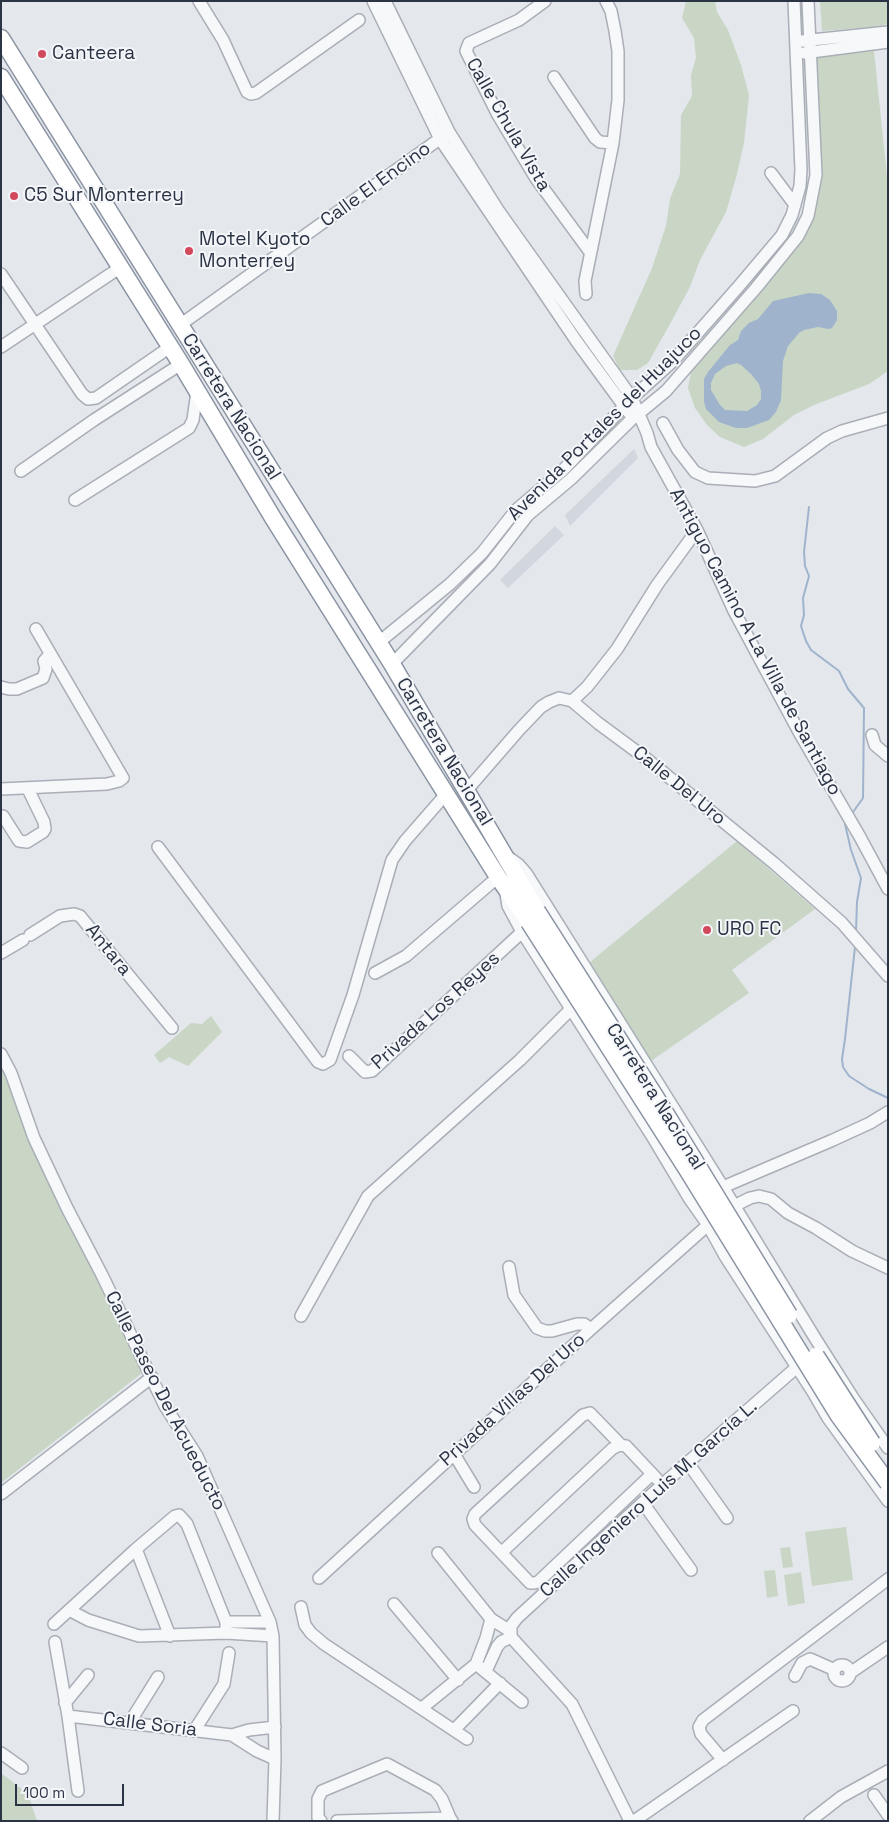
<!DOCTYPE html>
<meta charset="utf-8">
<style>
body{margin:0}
#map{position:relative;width:889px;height:1822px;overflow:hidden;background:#e4e7ec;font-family:"Space Grotesk",sans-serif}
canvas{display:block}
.frame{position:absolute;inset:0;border:2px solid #2b3445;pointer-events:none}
.scale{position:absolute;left:15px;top:1784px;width:109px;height:22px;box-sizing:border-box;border:2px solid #2b3445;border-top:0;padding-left:6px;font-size:15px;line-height:18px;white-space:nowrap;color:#2b3445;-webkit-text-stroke:4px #f4f6f9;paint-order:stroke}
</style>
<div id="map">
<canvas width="889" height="1822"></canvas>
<div class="frame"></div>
<div class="scale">100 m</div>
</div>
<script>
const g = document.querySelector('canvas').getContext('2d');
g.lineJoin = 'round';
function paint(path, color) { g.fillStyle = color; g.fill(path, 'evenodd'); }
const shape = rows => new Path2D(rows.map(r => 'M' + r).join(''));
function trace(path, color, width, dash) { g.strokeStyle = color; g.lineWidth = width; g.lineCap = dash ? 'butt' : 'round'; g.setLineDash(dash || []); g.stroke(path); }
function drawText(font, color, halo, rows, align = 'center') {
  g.font = font + ' "Space Grotesk",sans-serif'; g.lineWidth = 4; g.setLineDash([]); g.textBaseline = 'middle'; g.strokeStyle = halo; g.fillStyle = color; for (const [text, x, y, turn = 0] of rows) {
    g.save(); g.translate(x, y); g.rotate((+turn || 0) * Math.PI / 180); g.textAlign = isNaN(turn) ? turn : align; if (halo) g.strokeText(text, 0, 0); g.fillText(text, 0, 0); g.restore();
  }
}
paint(shape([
 [634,449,638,458,570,526,565,515],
 [555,526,564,535,508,588,500,580]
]), '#d2d6de');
paint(shape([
 [686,1,715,1,717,12,728,30,741,65,749,95,744,143,736,178,726,212,700,260,690,287,670,324,648,363,637,370,620,370,613,356,652,268,666,226,670,199,680,174,681,115,692,96,691,75,696,58,694,38,682,18],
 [820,1,888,1,888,24,874,27,822,31],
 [874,51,888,186,888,371,869,384,814,405,794,415,763,439,744,447,720,437,707,425,695,408,688,388,692,367,808,227,817,202,819,185,814,61,816,57],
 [737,841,815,909,732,970,749,993,651,1061,590,962],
 [211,1016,222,1032,188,1066,169,1057,160,1063,154,1055,191,1023,202,1024],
 [1,1062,142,1373,1,1483],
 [846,1527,853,1580,812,1586,805,1532],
 [790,1547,793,1567,783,1568,780,1548],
 [775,1570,778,1596,767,1598,764,1571],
 [801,1572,805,1603,788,1606,784,1575],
 [1,1773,28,1794,37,1821,1,1821]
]), '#c9d6c5');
paint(shape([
 [809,293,821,294,830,300,837,311,837,320,832,328,828,329,818,327,804,330,799,333,788,346,783,361,781,400,776,412,769,420,747,428,736,428,719,422,706,409,704,402,704,379,708,372,730,345,738,340,741,331,749,323,758,319,773,301],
 [737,363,741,365,751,374,759,384,761,391,761,399,757,405,747,411,725,410,720,405,711,390,711,383,715,374,726,366]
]), '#9fb4cc');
trace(shape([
 [809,507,804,552,805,566,809,576,803,598,804,615,801,626,806,641,811,650,839,671,848,689,864,708,863,798,851,815],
 [846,823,845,824,851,850,861,878,857,902,856,931],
 [855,947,845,1039,842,1059,843,1067,849,1076,869,1089,888,1098]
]), '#9fb4cc', 2);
const minor = shape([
 [199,1,223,40,247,92,251,94,256,93,359,20],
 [373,1,440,139,577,342,629,413],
 [385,1,449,132,498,210,632,398,647,433,651,447,697,530,734,611,799,732,860,837,888,889],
 [545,1,519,20,469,43,466,51,498,115,535,177,590,252],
 [802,41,888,32],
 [804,53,888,42],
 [554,77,595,138,600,142,613,143],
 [771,173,795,205],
 [1,274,82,394,88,399,96,398,170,347],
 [586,294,585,281,613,143,618,100,618,51,615,31,611,11,606,1],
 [180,325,445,135],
 [1,347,121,267],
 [663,423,678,450,695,472,708,478,755,481,775,476,827,438,842,431,888,418],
 [21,471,94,420,181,364],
 [75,500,189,428,193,420,197,391],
 [378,643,450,584,482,553,516,510,563,470,632,398,672,362,739,286,782,235,792,215,800,186,801,170,794,1],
 [392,664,490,564,528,515,571,479,632,419,666,391,756,288,798,236,808,216,816,175,808,1],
 [1,687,9,689,17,689,43,678,46,669,44,661,50,654],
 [572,701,587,687,617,649,657,585,697,530],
 [872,735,875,745,888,756],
 [1,789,107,784,119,781,123,778,36,629],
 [467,790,519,730,541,707,549,702,559,698,572,701,598,723,648,760,775,864,842,923,888,976],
 [3,816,19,841,27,842,43,832,45,829,44,822,28,789],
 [158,847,318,1062,323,1064,330,1060,353,995,392,860,405,841,446,794],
 [508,857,519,865,526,873,718,1179,815,1338,853,1398,888,1448],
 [506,894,508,906,522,932,652,1136,689,1198,708,1225,725,1256,813,1392,828,1418,888,1501],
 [30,935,60,916,74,914,80,916,172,1028],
 [1,953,23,940],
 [375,973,406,956,498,877],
 [1,1054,11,1073,34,1138,67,1208,102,1275,165,1406,197,1456,270,1622,273,1636,275,1759,273,1821],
 [349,1056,365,1072,372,1071,522,932],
 [723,1187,833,1140,870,1123,888,1112],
 [509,1267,514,1295,537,1328,545,1331,552,1331,577,1324,584,1324,591,1329],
 [301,1316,368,1196,520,1060,571,1009],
 [621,1445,590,1413,583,1415,475,1514,473,1519,475,1525,530,1583,534,1583,538,1582,652,1474],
 [454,1454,474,1487],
 [688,1463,727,1518],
 [1,1494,152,1377],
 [643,1503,691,1570],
 [136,1549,170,1636],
 [502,1552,612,1449,619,1445,626,1446,657,1479],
 [438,1553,491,1619,510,1631],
 [319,1578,591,1329,708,1225,740,1203,750,1198,759,1196,771,1199,788,1213,816,1228,852,1251,888,1268],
 [394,1604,458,1680],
 [301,1607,305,1625,311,1633,324,1644,467,1739],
 [69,1610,88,1620,139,1636,226,1633,273,1636],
 [226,1622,270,1622],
 [54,1624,136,1549,175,1516,179,1515,187,1524,226,1622,226,1633],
 [511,1637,511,1626,517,1618,663,1484,797,1367],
 [511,1637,572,1704,630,1821],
 [55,1642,68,1716,78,1791],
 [476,1664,522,1702],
 '834 1673a8 8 0 1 1 16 0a8 8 0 1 1-16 0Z',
 [486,1671,497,1647,501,1642,511,1637],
 [850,1673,888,1647],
 [795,1676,802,1663,810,1659,835,1670],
 [65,1703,88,1675],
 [422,1708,476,1664,486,1638,491,1619],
 [68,1716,232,1735,249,1730,275,1727],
 [130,1722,158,1677],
 [455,1729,500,1683],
 [194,1731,224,1684,229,1653],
 [232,1735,257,1751,275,1759],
 [1,1753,22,1768],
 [723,1760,701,1734,699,1727,703,1720,888,1579],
 [874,1795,888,1815],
 [321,1821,318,1818,318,1799,322,1791,387,1764,435,1790,442,1799,450,1818,452,1821],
 [337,1821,450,1818],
 [634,1821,793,1711],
 [810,1821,841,1797,888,1771]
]);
const highway = shape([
 [1,38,392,664,537,911],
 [1,77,181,364,273,518,498,877,529,922]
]);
trace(minor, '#a9aeb7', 14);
trace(highway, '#8b94a3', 19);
trace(minor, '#f7f8fa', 11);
trace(highway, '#fff', 16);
const highwayBridge = shape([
 [537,911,655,1096,789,1315],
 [529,922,688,1171,839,1416,888,1483],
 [816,1356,872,1443]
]);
trace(highwayBridge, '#8b94a3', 19, []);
trace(highwayBridge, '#fff', 16);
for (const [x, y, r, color] of [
 [42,54,5,"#d1495b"],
 [14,196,5,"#d1495b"],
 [189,251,5,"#d1495b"],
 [707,930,5,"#d1495b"]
]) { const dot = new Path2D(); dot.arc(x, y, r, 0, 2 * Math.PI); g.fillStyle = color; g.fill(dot); trace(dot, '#f4f6f9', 2); }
drawText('19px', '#2b3445', '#f4f6f9', [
 ["Canteera",52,54],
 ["C5 Sur Monterrey",24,196],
 ["Motel Kyoto",199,240],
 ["Monterrey",199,262],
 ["URO FC",717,930]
], 'left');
drawText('19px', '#2b3445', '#f4f6f9', [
 ["Calle Chula Vista",508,125,60],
 ["Calle El Encino",376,185,-36],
 ["Carretera Nacional",231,407,58],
 ["Avenida Portales del Huajuco",605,424,-45],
 ["Antiguo Camino A La Villa de Santiago",755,642,62],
 ["Carretera Nacional",444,752,59],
 ["Calle Del Uro",679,786,39],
 ["Antara",108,950,51],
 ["Privada Los Reyes",436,1011,-42],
 ["Carretera Nacional",655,1097,58],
 ["Privada Villas Del Uro",513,1400,-42],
 ["Calle Paseo Del Acueducto",165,1401,63],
 ["Calle Ingeniero Luis M. García L.",649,1499,-42],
 ["Calle Soria",150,1725,7]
]);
</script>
